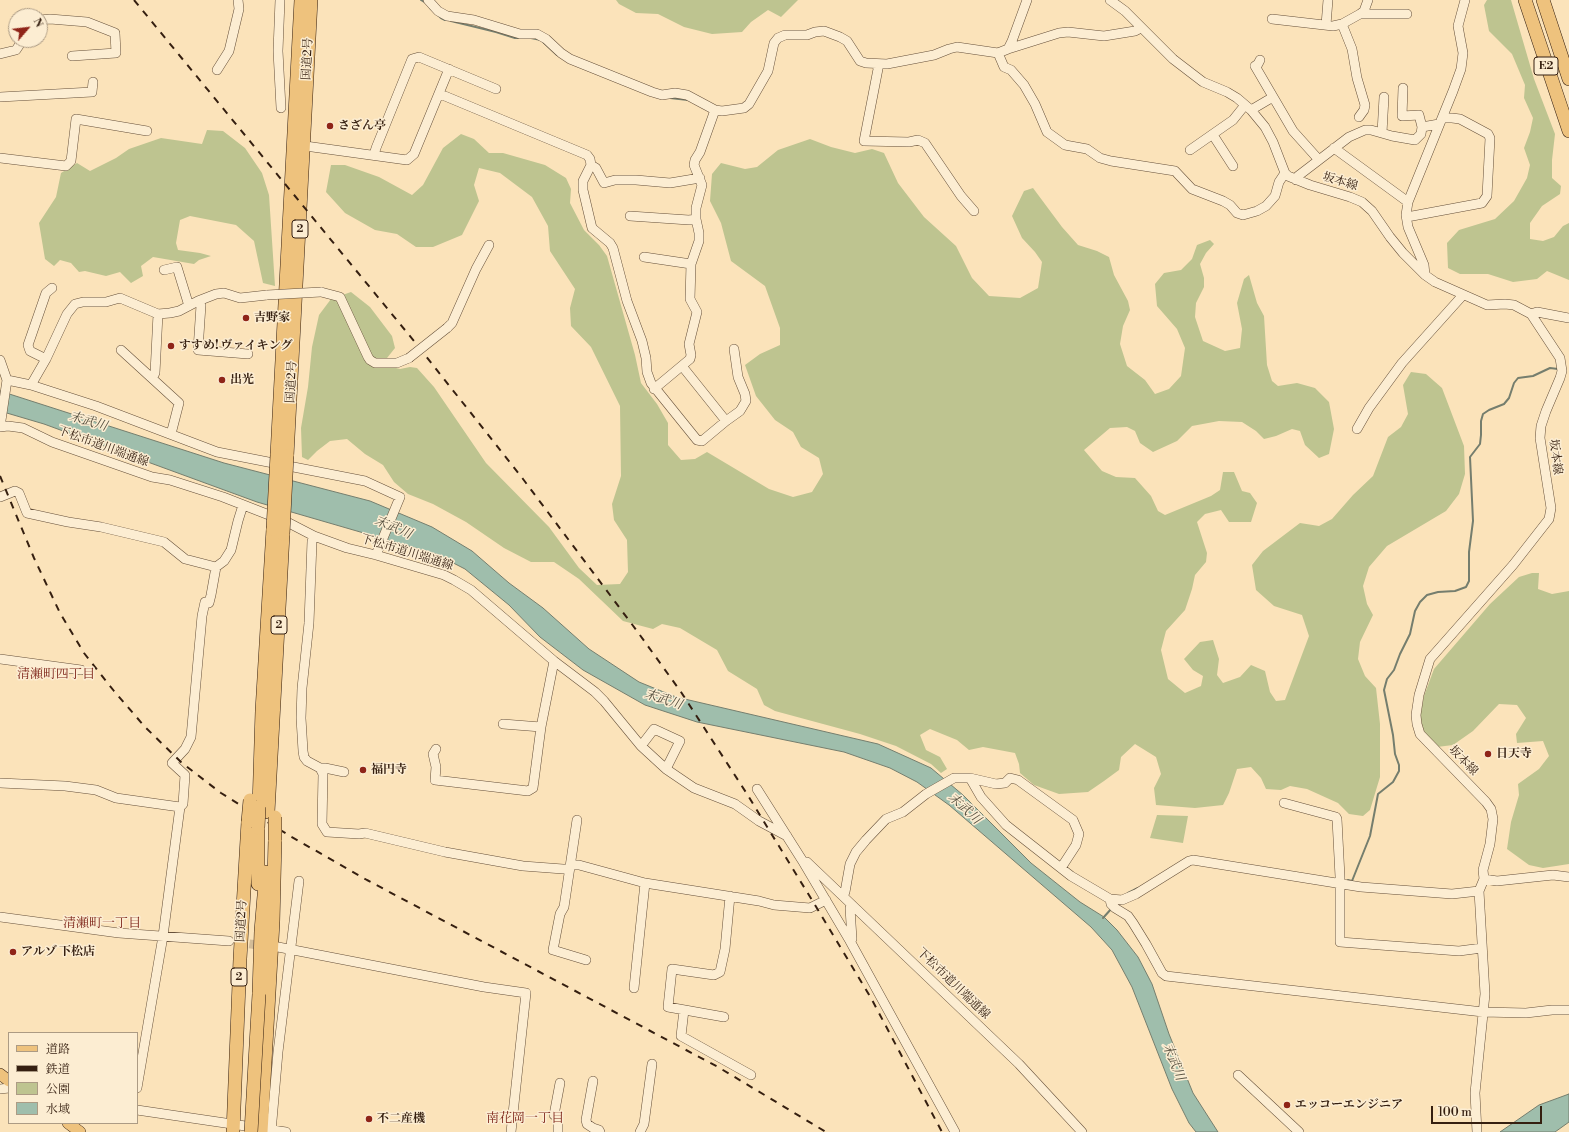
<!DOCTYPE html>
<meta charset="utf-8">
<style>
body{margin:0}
#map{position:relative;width:1569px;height:1132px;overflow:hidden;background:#fbe3ba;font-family:"Libre Bodoni","Noto Serif JP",serif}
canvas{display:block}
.legend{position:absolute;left:8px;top:1032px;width:130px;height:92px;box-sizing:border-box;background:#fcedd2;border:1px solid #ac9b84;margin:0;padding:5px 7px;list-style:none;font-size:12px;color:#351f10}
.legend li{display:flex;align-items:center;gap:8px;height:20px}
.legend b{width:20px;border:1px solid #ac9b84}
.north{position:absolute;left:8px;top:8px;width:40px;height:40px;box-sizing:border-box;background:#fcedd2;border:1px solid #ac9b84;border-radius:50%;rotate:62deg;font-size:11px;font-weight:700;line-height:16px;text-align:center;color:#351f10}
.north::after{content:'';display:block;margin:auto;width:14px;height:18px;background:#8f2418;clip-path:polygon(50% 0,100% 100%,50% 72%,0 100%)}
.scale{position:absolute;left:1431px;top:1106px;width:111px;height:18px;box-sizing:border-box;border:2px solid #351f10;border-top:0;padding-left:5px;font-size:12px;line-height:14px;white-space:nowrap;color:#351f10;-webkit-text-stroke:3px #fcedd2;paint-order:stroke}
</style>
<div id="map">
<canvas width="1569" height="1132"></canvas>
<ul class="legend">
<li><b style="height:5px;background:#eec27d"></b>道路</li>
<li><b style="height:5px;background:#351f10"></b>鉄道</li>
<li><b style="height:11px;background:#bec490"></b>公園</li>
<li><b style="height:11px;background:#9fbeac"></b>水域</li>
</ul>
<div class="north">N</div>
<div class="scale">100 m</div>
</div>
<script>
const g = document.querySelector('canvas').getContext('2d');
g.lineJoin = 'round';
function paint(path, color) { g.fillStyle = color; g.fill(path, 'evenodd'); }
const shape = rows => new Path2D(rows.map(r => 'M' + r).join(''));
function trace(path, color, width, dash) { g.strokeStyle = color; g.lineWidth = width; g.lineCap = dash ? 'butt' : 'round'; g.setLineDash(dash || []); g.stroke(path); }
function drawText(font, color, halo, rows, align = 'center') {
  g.font = font + ' "Libre Bodoni","Noto Serif JP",serif'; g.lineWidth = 3; g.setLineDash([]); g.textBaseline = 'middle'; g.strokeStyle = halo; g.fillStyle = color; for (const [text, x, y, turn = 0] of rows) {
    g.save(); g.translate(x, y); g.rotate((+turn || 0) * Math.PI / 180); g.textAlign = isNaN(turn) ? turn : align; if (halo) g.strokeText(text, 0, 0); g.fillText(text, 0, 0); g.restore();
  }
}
paint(shape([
 [616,0,798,0,781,17,768,10,751,22,742,32,712,34,684,27,658,14,636,13,619,4],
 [1487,0,1511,0,1534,79,1555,134,1552,160,1552,178,1561,186,1560,194,1542,206,1530,223,1530,239,1543,241,1554,237,1563,226,1569,223,1569,280,1547,271,1537,279,1513,282,1488,274,1460,274,1448,268,1447,243,1459,230,1495,219,1514,201,1527,178,1530,165,1524,148,1530,132,1533,118,1524,98,1525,85,1512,54,1489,31,1484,5],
 [207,130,223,131,245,148,262,173,269,195,275,286,263,283,254,241,236,225,190,216,180,220,176,243,178,250,200,253,211,256,199,260,194,264,153,257,141,266,143,276,131,283,120,272,106,276,85,271,79,272,71,263,60,260,54,266,45,259,39,223,56,197,61,173,77,163,90,171,116,158,129,149,161,138,202,144],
 [461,134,474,139,489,153,503,153,545,165,566,178,571,189,570,203,584,230,599,245,607,256,635,355,641,383,657,404,668,423,668,445,681,460,695,459,707,452,769,489,793,497,812,492,823,474,819,458,801,447,793,432,775,420,756,396,745,365,760,354,780,345,780,328,765,286,731,261,721,223,710,201,712,174,721,163,745,169,757,167,778,150,810,139,831,147,855,153,872,149,884,153,898,183,924,217,956,246,972,278,989,296,1020,298,1038,288,1042,262,1035,252,1022,238,1012,216,1024,191,1033,188,1062,227,1078,245,1097,251,1109,257,1114,275,1128,301,1130,310,1123,326,1120,344,1127,366,1145,380,1155,394,1169,389,1181,376,1185,348,1177,329,1157,306,1155,284,1164,273,1181,270,1192,259,1197,245,1210,240,1214,244,1206,253,1200,264,1204,278,1204,287,1196,303,1195,317,1203,341,1225,351,1240,348,1242,329,1237,303,1244,279,1249,275,1257,303,1264,316,1267,365,1272,381,1278,386,1297,383,1315,388,1329,402,1334,429,1329,454,1319,458,1305,445,1300,431,1292,429,1276,436,1264,439,1256,431,1242,422,1219,421,1192,426,1177,441,1153,452,1140,443,1135,431,1127,427,1110,428,1084,450,1102,471,1116,477,1135,478,1151,496,1158,511,1165,515,1211,496,1220,490,1223,472,1234,472,1242,491,1250,493,1257,503,1251,522,1229,522,1221,510,1205,514,1197,522,1207,553,1206,562,1195,575,1192,589,1185,610,1166,631,1161,650,1168,679,1185,693,1201,686,1203,676,1193,670,1184,659,1200,642,1213,640,1219,659,1217,675,1223,683,1240,677,1251,665,1265,671,1270,692,1276,701,1285,700,1309,636,1302,615,1274,606,1256,590,1252,565,1263,551,1300,523,1319,526,1332,519,1353,495,1373,476,1388,437,1401,427,1408,414,1403,385,1411,372,1426,374,1442,388,1464,446,1465,474,1459,494,1446,511,1387,546,1369,567,1363,586,1367,604,1373,615,1360,642,1358,659,1365,676,1376,688,1380,724,1380,777,1370,810,1363,816,1349,814,1338,803,1307,789,1290,786,1281,790,1266,789,1261,778,1251,767,1237,769,1229,793,1223,805,1195,808,1156,805,1154,788,1161,774,1156,757,1135,744,1121,757,1119,770,1104,781,1088,792,1059,794,1034,785,1020,773,1019,764,1015,753,983,747,969,750,957,740,930,729,920,735,926,750,940,757,947,769,941,773,931,764,896,746,860,734,775,711,764,705,757,689,728,671,717,650,680,628,662,624,653,629,623,621,579,579,554,562,531,562,504,548,466,522,433,504,408,494,394,482,383,465,365,454,347,439,330,441,317,451,308,460,302,457,301,428,308,387,312,347,319,315,331,299,351,292,370,307,392,336,395,348,387,358,392,367,400,369,410,367,417,368,434,387,486,463,549,527,579,568,597,585,620,584,628,572,627,540,614,520,612,504,621,476,620,406,591,347,571,326,570,308,575,289,550,251,548,226,532,197,500,173,479,168,474,185,479,201,462,235,433,247,416,247,397,234,375,230,345,213,326,192,331,165,345,165,379,177,412,195,423,185,443,148],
 [1532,573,1539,573,1538,589,1552,594,1569,591,1569,864,1543,868,1529,865,1507,849,1511,822,1519,795,1518,784,1539,769,1549,756,1543,741,1517,743,1516,734,1526,718,1517,705,1499,704,1473,731,1453,745,1437,747,1423,730,1420,716,1424,696,1434,669,1490,604,1519,577],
 [1157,815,1188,816,1183,843,1150,838]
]), '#bec490');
const water = shape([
 [0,391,224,463,370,501,432,527,472,551,509,583,543,608,589,649,639,682,676,697,878,744,931,768,963,795,1031,863,1080,902,1104,917,1117,930,1138,957,1152,984,1169,1034,1193,1093,1218,1132,1196,1132,1189,1123,1172,1089,1132,987,1112,950,1091,927,949,805,917,782,890,768,844,752,697,722,645,705,583,670,540,637,509,605,465,569,436,554,257,502,44,424,0,411,0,391],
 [1569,1094,1569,1122,1555,1132,1500,1132,1539,1105,1569,1094]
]);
paint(water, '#9fbeac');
trace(water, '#757e6e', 1);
trace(shape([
 [421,0,426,3],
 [430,8,441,18,445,20],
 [451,21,496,32,515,38,521,38],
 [531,38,541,40,557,55],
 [670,98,688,100],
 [1348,880,1352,881,1370,836,1378,794,1393,782,1399,771,1399,765,1395,754,1393,735,1384,690,1387,679,1394,670,1400,654,1410,634,1415,611,1420,602,1427,595,1438,592,1455,591,1466,587,1469,581,1469,552,1473,521,1470,457,1480,444,1481,435,1481,421,1483,414,1489,410,1504,404,1509,398,1514,383,1518,378,1533,376,1550,368,1558,369],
 [1128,893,1138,888],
 [1103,918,1112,908]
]), '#757e6e', 2);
trace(shape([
 [236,942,265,946]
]), '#d3bc98', 9, [9, 4.5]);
const minor = shape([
 [280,0,278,51,281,108],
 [428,0,438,11,447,16,474,20,520,34,537,34,546,39,561,53,570,59,652,92,662,95,675,93,687,95,715,110,722,111,744,108,749,104,768,71,774,43,778,38,785,35,807,35,815,32,824,31,840,37,847,41,860,61,866,63,887,64,934,55,949,49,957,47,998,53,1008,49,1012,41,1027,0],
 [1110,0,1125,11,1173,59,1203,82,1227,92,1237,98,1251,110,1265,127,1273,142,1285,173,1288,176,1310,185,1350,197,1362,202,1372,211,1390,237,1403,253,1425,275,1435,282,1487,305,1505,304,1514,305,1531,314,1560,358,1562,371,1560,378,1546,411,1541,426,1540,438,1551,508,1549,519,1513,565,1430,659,1419,695,1416,715,1417,724,1420,734,1486,802,1491,809,1493,819,1490,844,1483,870,1484,879,1479,891,1485,994,1475,1093,1477,1132],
 [1360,14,1364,11,1368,0],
 [1272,19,1333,26,1342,24,1360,14,1407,14],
 [40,20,50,19,87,22,115,33,116,53,72,56],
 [1342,24,1352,49,1357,78,1365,105,1364,110,1359,117],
 [1326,25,1328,0],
 [1008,49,1059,33,1068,32,1104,36,1135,31,1141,28],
 [998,53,1004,67,1011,70,1024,85,1035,104,1047,132,1065,145,1087,149,1100,158,1111,161,1175,171,1192,189,1223,201,1230,205,1237,213,1243,215,1257,211,1266,206,1275,196,1279,182,1285,173],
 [0,54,16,50,20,44,20,40],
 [1260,60,1258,64,1255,66,1293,131,1319,160],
 [877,64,878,69,864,141,909,142,918,140,925,143,961,196,974,211],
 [217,70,229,51,239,9,238,0],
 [1403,88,1402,116,1419,115,1422,127],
 [440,94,587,155,590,159,591,165,583,181,583,190,592,228,610,243,613,248,627,301,642,341,646,358,647,372,651,383,697,440,702,441,726,421,740,411,746,401,745,394,738,377,734,349],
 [0,97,92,92,93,82],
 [1251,110,1273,97],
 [1382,133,1384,97],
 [1213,135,1233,166],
 [298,145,407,160,414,154,449,69],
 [1334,148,1408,202],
 [1190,150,1233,120,1245,105],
 [374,155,376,148,412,59,419,57,496,89],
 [0,158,66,166,71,161,76,119,147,131],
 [591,165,596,168,604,183,615,180,636,180,670,183,700,178],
 [1296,180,1298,176,1349,137,1365,130,1371,130,1392,136,1415,140,1421,134,1422,127,1439,124],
 [630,216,689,220,696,219],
 [1407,217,1482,203,1487,196,1490,138,1488,134,1460,119,1452,118,1442,118],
 [644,257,691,264],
 [164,270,177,267,189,306],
 [1425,275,1424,265,1408,227,1406,215,1408,202,1453,91,1461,69,1463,53,1458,26,1465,0],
 [321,292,340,297,368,357,370,360,375,363,397,363,409,358],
 [198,301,201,305,198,350,248,354],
 [1531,314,1537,312,1569,318],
 [447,328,452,323,476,269,489,245],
 [121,350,179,403,171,434],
 [46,359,30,351,28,345,46,293,52,288],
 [0,360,7,380,0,427],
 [682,366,726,421],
 [152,378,155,373,158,314],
 [7,380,31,385,96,406,217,452,365,481,400,497,376,555],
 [31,385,46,359,67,314,75,304,83,302,106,302,120,298,158,314,170,313,179,311,198,301,216,294,224,293,240,298,267,295],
 [654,389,690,359,691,355,689,344,697,312,690,299,691,264,699,241,699,233,696,219,696,208,702,185,694,165,695,160,700,152,715,110],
 [0,427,8,426,23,428,52,442,152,477,170,480,223,497,287,522,314,536,347,548,376,555,444,575,454,580,471,590,554,661,595,692,604,701,641,746,666,769,694,788,735,804,759,821,787,836],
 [1357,429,1369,408,1402,363,1463,295],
 [0,497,15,491,19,493,27,513,68,522,101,527,164,542,185,559,216,567,224,561,231,550,238,521,243,505],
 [314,536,312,541,309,623,302,688,301,718,303,751,304,757,307,761,320,768,325,768,344,772],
 [0,659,81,670],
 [503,724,541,727],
 [641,746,654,729,680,741,666,769],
 [436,749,433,754,436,767,435,780,528,791,533,788,541,727,554,661],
 [320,768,323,774,322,824,327,832,359,834,365,833,445,852,523,866,563,869,568,869,572,865,579,865,645,883,759,901,774,905,810,908,826,900],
 [970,778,996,784,1005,783,1010,778,1018,780,1073,820,1079,834,1076,845,1061,868],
 [0,783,65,786,96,790,116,798,180,807],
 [757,789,802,860,850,941,955,1132],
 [1284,803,1336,817,1337,819,1340,877,1340,942,1459,951,1482,948],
 [577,820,564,907,560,914,553,950,586,960],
 [807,862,1019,1064,1082,1132],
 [1484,879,1497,881,1553,875,1569,877],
 [843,896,845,892,850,864,856,852,866,840,886,819,903,812,926,794,954,778,970,778,981,797,1006,825,1071,876,1110,899,1122,900,1136,894,1189,861,1193,860,1361,887,1452,894,1479,891],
 [1110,899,1111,904,1115,908,1128,916,1133,923,1146,944,1162,973,1166,976,1483,1012,1526,1013,1552,1010,1569,1010],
 [0,917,119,933,229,941],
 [850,941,852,939,850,908,852,905],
 [278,947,484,987,526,993,511,1132],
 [634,988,645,883],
 [684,1010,681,1036,751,1075],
 [724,1017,668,1007,672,969,714,975,720,972,725,949,730,896],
 [1238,1075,1299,1132],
 [593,1081,586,1120,587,1124,593,1128,599,1130,600,1132],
 [137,1088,163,936,180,807,183,804,185,775,172,763,185,749,191,737,202,616,205,602,209,603,211,595,216,567],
 [0,1089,9,1088],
 [137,1110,286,1132],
 [271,1132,278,1052,299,881],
 [558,1132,558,1117,554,1115,560,1083],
 [640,1132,644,1124,652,1064]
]);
const major = shape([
 [0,1074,9,1081],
 [68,1123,80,1132]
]);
const highway = shape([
 [1525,0,1569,131],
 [1543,0,1569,79],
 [277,455,301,0],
 [287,456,311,0],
 [259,807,262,711,273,529],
 [268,812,283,534],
 [258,828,258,884],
 [259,994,261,931,266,872],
 [233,1132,240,959,248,822],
 [261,1132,273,922,275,840]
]);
trace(minor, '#66503a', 10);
trace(major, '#351f10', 12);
trace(highway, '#351f10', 14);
trace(minor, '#fcedd2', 9);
trace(major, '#eec27d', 11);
trace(highway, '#eec27d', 13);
trace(shape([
 [134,0,414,341,523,479,637,631,681,692,747,794,815,905,871,998,942,1132],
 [0,476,34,558,60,613,84,653,114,691,145,727,182,763,221,793,290,836,367,880,718,1067,826,1132]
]), '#351f10', 2, [7, 7]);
const minorBridge = shape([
 [267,295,321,292],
 [409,358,447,328]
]);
const highwayBridge = shape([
 [273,529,277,455],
 [283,534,287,456],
 [248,822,250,800],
 [258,828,259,807],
 [275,840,275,817],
 [251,1132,259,994]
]);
trace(minorBridge, '#66503a', 10, []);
trace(highwayBridge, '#351f10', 14, []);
trace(minorBridge, '#fcedd2', 9);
trace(highwayBridge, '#eec27d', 13);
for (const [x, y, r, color] of [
 [330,126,4,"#8f2418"],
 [246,318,4,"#8f2418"],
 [171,346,4,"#8f2418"],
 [222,380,4,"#8f2418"],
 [1488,754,4,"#8f2418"],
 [363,770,4,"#8f2418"],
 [13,952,4,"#8f2418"],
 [1287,1105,4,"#8f2418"],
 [369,1119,4,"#8f2418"]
]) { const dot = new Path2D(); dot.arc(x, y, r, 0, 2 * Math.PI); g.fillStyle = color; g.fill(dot); trace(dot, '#fcedd2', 1.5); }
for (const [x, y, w] of [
 [1546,66,24],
 [300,229,16],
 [279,625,16],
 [239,977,16]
]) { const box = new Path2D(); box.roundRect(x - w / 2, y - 9, w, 18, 3); g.fillStyle = '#fcedd2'; g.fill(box); trace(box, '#351f10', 1); }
drawText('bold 11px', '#351f10', null, [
 ["E2",1546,66],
 ["2",300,229],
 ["2",279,625],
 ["2",239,977]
]);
drawText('12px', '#351f10', '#fcedd2', [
 ["国道2号",308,59,-87],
 ["坂本線",1340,182,17],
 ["国道2号",292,382,-87],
 ["下松市道川端通線",103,447,20],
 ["坂本線",1555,457,83],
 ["下松市道川端通線",407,553,17],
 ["坂本線",1463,761,46],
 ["国道2号",242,921,-87],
 ["下松市道川端通線",953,984,44]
]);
drawText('bold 12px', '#351f10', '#fcedd2', [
 ["さざん亭",338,126],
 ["吉野家",254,318],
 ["すすめ! ヴァイキング",179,346],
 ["出光",230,380],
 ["日天寺",1496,754],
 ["福円寺",371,770],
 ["アルゾ 下松店",21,952],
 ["エッコーエンジニア",1295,1105],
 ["不二産機",377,1119]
], 'left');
drawText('italic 13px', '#554f3f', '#fcedd2', [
 ["末武川",88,422,16],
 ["末武川",393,528,23],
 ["末武川",663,700,18],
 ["末武川",964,809,43],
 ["末武川",1173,1062,68]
]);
drawText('13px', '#7a1f14', '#fcedd2', [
 ["清瀬町四丁目",56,675],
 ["清瀬町一丁目",102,924],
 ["南花岡一丁目",525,1119]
]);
</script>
